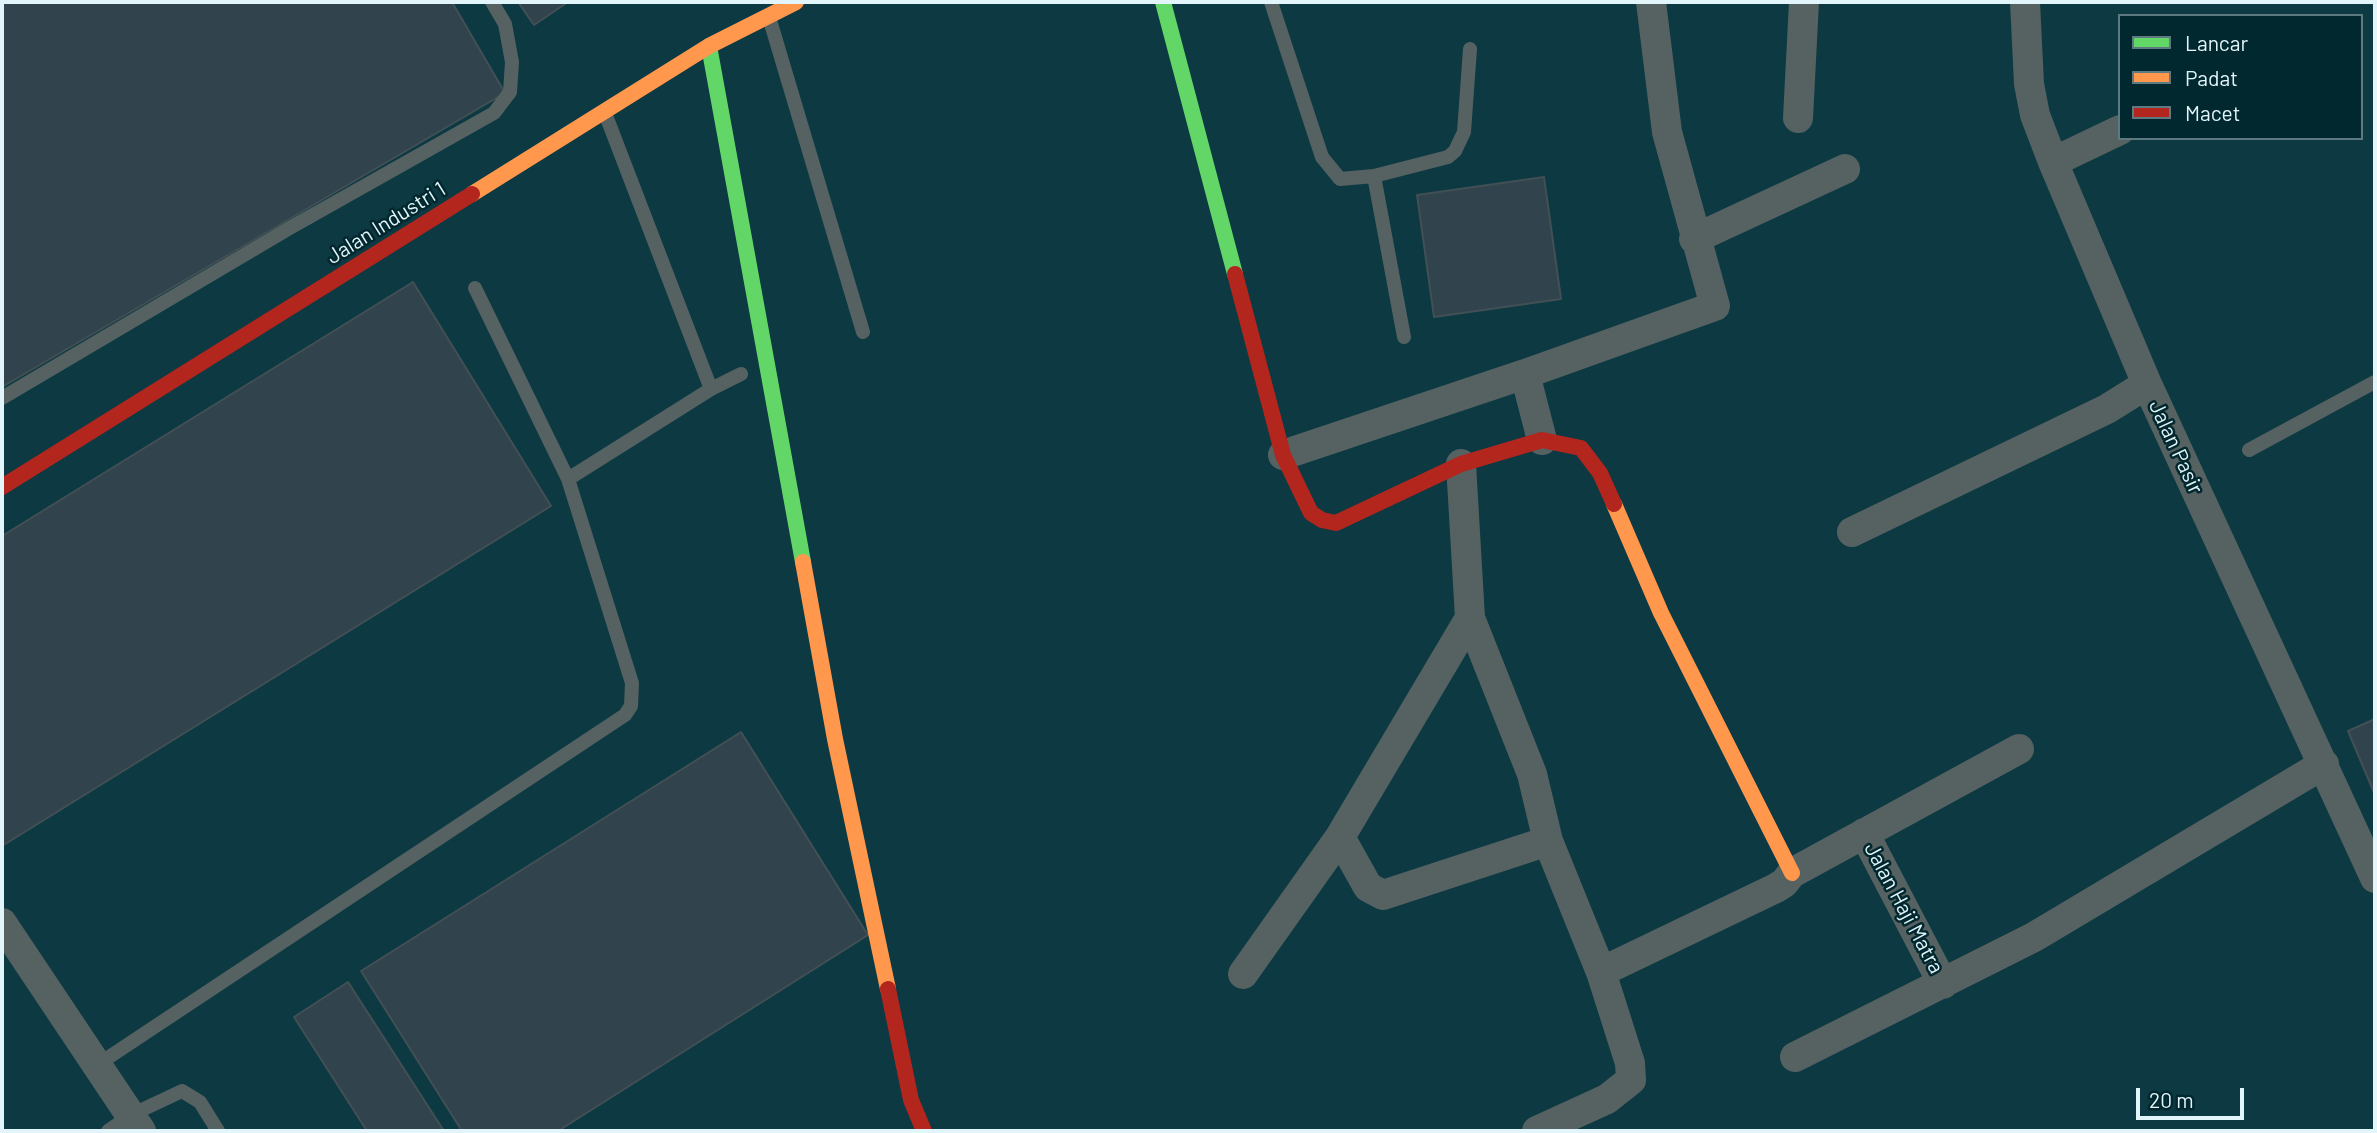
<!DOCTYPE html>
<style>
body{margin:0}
#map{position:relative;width:2377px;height:1133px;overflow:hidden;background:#182c30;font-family:Barlow,sans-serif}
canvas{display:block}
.frame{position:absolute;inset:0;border:4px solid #e2f5fa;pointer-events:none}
.legend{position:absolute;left:2118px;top:14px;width:245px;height:126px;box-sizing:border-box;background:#02282f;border:2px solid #5c7a80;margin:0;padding:9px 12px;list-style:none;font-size:21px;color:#e2f5fa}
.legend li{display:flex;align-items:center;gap:14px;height:35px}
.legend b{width:35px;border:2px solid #5c7a80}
.scale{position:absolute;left:2136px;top:1088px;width:108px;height:32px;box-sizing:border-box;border:4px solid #e2f5fa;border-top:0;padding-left:9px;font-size:21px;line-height:24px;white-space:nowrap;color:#e2f5fa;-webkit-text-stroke:5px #02282f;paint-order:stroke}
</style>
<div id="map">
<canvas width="2377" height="1133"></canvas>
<div class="frame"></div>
<ul class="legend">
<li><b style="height:9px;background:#63d668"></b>Lancar</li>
<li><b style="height:9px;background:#ff974d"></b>Padat</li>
<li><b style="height:9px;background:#b3261e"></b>Macet</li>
</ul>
<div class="scale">20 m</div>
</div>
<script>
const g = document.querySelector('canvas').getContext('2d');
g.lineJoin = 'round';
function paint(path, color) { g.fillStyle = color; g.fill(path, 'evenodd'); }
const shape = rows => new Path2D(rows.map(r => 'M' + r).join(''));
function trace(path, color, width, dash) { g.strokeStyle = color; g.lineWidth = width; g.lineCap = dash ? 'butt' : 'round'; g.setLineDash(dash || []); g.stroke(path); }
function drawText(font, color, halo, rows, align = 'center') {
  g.font = font + ' Barlow,sans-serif'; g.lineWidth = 5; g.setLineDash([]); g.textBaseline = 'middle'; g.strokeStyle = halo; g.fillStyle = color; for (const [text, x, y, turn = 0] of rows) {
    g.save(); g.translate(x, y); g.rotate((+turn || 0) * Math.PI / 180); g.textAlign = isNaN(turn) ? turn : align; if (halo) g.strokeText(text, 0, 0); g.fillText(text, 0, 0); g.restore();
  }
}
paint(shape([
 [2,2,2375,2,2375,1131,2,1131],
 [2120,16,2361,16,2361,138,2120,138]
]), '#0c3942');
const building = shape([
 [2,2,452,2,505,93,2,387,2,2],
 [518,2,568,2,534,25,518,2],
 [1544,177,1561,299,1434,317,1417,195,1544,177],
 [413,282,551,506,2,846,2,536,413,282],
 [2375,719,2375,795,2348,731,2375,719],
 [741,732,868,935,558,1131,462,1131,361,971,741,732],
 [348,982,444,1131,367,1131,294,1017,348,982]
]);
paint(building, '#31434c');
trace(building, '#425055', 2);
trace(shape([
 [1271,2,1322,157,1340,179,1374,176,1448,157,1455,151,1464,132,1470,49],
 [769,17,863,332],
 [605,113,711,389],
 [1374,176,1404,337],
 [475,288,568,479],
 [2,398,288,229,494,113,510,92,512,62,505,24,492,2],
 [2249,450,2375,382],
 [97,1065,625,715,631,706,632,683,568,479,711,389,741,374],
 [108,1131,131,1115,182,1091,200,1102,218,1131]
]), '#556261', 14);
trace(shape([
 [2025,2,2029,84,2035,115,2053,162,2147,384,2375,878],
 [1798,118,1804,2],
 [2053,162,2120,130],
 [1694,239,1845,169],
 [1542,440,1525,374,1715,306,1667,132,1651,2],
 [1283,455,1525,374],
 [1852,532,2107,409,2147,384],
 [1470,618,1532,774,1548,841],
 [1864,833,1943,984],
 [1340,837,1368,887,1383,895,1548,841,1601,972],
 [2,923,141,1131],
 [1243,974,1340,837,1470,618,1461,464],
 [1795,1057,2034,937,2324,764],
 [1537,1131,1607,1099,1631,1080,1630,1063,1601,972,1776,888,1784,883,1792,873,2019,749]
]), '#556261', 30);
trace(shape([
 [1163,2,1235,274],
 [709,46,803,562]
]), '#63d668', 16);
trace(shape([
 [472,194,709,46,796,2],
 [1614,504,1661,613,1792,873],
 [803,562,835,739,888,989]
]), '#ff974d', 16);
trace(shape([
 [1235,274,1283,455,1311,513,1322,520,1336,523,1461,464,1542,440,1581,448,1600,473,1614,504],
 [2,487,472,194],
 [888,989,911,1100,924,1131]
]), '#b3261e', 16);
drawText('21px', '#e2f5fa', '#02282f', [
 ["Jalan Industri 1",386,223,-32],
 ["Jalan Pasir",2176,447,65],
 ["Jalan Haji Matra",1904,908,62]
]);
</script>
